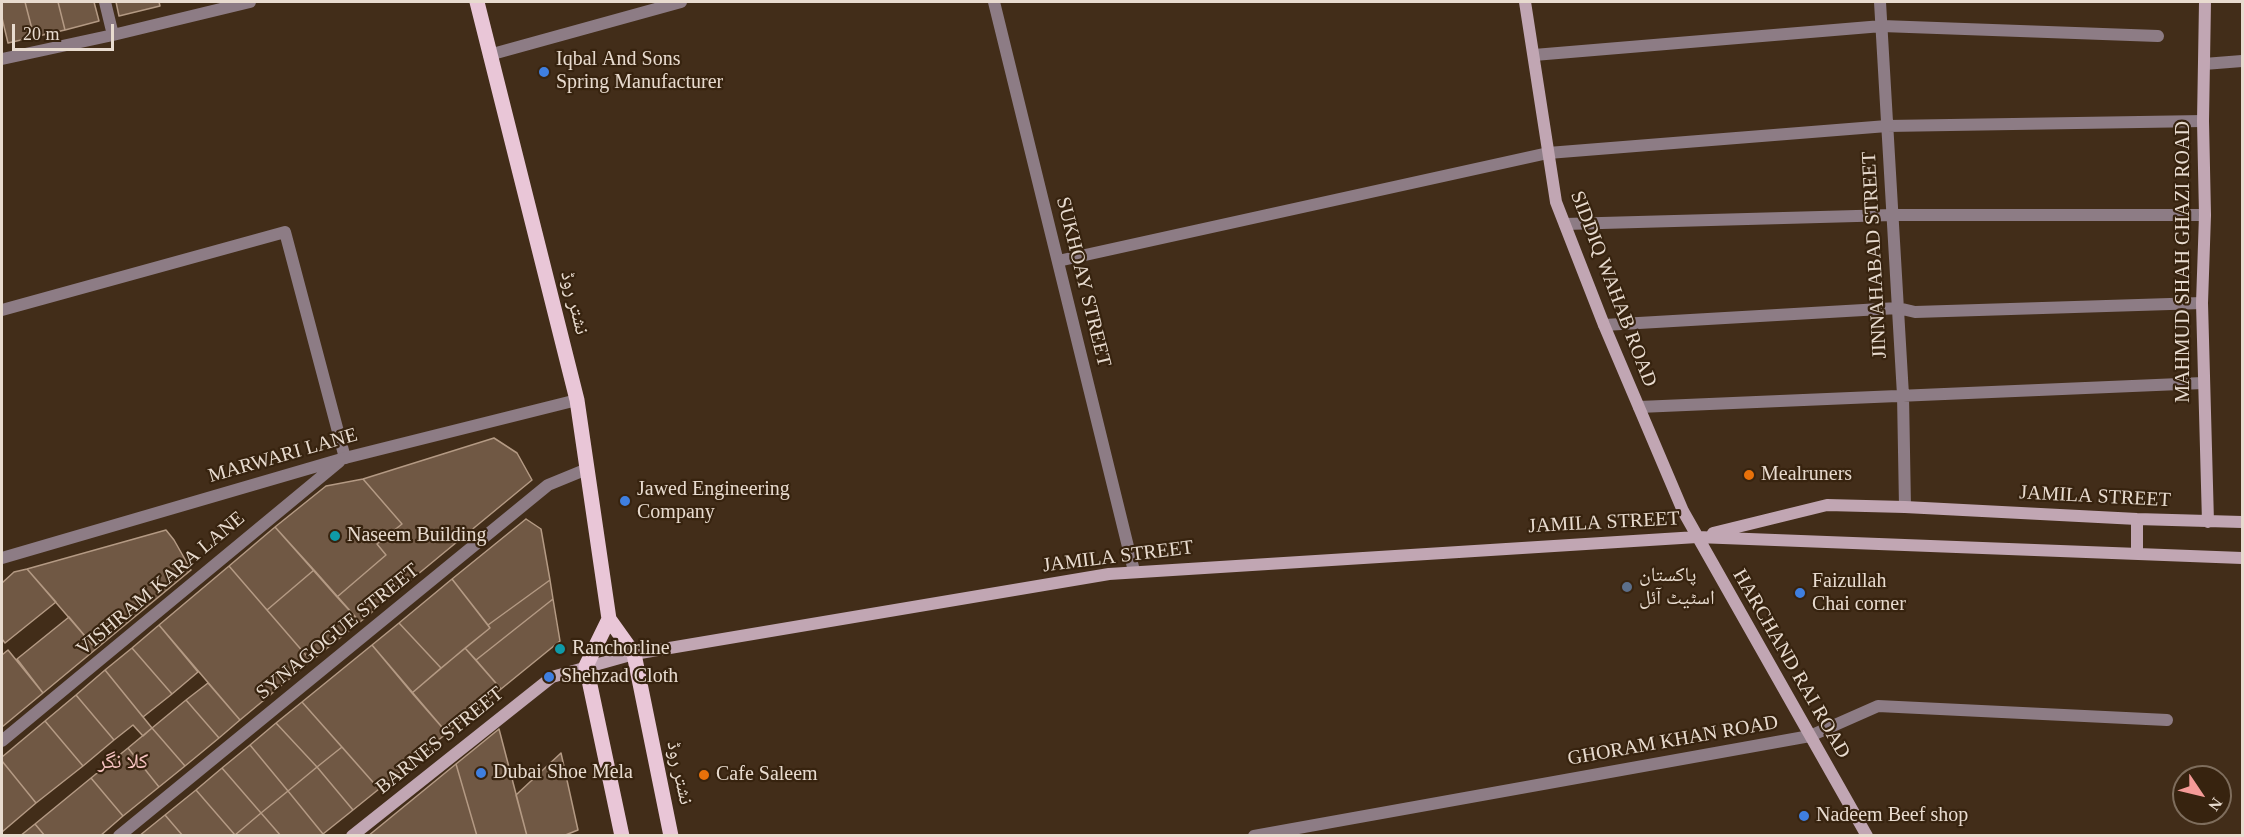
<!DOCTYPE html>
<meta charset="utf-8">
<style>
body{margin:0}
#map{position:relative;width:2244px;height:837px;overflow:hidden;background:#422d19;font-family:"Times New Roman",serif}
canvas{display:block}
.frame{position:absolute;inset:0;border:3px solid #e8dbcf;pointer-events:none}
.north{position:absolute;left:2172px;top:765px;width:60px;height:60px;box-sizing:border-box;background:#37230f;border:2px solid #7e6d5c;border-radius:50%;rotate:125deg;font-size:16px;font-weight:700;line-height:24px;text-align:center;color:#e8dbcf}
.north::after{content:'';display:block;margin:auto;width:21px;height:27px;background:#f59b98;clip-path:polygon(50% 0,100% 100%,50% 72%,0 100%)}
.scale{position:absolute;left:12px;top:24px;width:102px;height:27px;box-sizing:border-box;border:3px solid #e8dbcf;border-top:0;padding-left:8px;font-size:18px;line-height:21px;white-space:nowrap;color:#e8dbcf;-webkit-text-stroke:4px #37230f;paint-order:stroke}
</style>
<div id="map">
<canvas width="2244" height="837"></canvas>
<div class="frame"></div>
<div class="north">N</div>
<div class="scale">20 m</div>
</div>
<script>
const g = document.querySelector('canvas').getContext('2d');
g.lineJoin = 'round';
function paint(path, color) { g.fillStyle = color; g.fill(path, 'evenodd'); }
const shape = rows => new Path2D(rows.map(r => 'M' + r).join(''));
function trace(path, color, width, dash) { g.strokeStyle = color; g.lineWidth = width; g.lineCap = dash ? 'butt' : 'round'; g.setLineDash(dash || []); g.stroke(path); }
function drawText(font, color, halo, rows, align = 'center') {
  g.font = font + ' "Times New Roman","Noto Naskh Arabic",serif'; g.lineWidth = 4.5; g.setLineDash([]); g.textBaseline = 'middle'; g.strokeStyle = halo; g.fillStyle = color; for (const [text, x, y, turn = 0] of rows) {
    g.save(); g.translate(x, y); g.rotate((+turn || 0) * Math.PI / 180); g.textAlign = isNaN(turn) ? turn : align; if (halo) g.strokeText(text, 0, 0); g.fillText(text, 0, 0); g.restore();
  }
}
const building = shape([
 [2,2,25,2,34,37,8,43,2,18,2,2],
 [25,2,58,2,65,30,34,37,25,2],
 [58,2,94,2,99,21,65,30,58,2],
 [116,2,159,2,160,6,119,16,116,2],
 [494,438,517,453,532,480,360,622,337,597,386,555,377,544,402,524,363,479,494,438],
 [363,479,402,524,377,544,386,555,337,597,275,527,326,486,363,479],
 [526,519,541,529,550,580,488,625,452,579,526,519],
 [275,527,314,570,267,610,229,566,275,527],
 [166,530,174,540,191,570,96,649,27,569,166,530],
 [229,566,311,661,240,720,159,625,229,566],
 [27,569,56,602,5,643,2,639,2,583,14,572,27,569],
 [314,570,360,622,311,661,267,610,314,570],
 [452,579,490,628,441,668,399,623,452,579],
 [550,580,553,599,476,660,465,648,490,628,488,625,550,580],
 [553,599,560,641,501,689,476,660,553,599],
 [69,617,96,649,43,693,17,659,69,617],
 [399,623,441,668,412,693,372,645,399,623],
 [159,625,198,672,172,694,132,648,159,625],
 [372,645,447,733,379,789,302,702,372,645],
 [132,648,172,694,143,717,105,670,132,648],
 [465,648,501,689,447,733,412,693,465,648],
 [8,650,43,693,2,727,2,655,8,650],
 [105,670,152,728,143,736,133,725,114,740,76,695,105,670],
 [208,683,240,720,219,738,186,700,208,683],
 [76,695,114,740,83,766,45,721,76,695],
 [186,700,219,738,185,766,152,728,186,700],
 [302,702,342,747,317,767,276,723,302,702],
 [45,721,83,766,36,803,2,761,2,757,45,721],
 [276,723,317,767,288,791,250,745,276,723],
 [152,728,185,766,159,787,128,748,152,728],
 [499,729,527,836,477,836,456,764,499,729],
 [250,745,288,791,261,813,222,768,250,745],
 [342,747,379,789,353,810,317,767,342,747],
 [128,748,159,787,123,816,91,778,128,748],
 [561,753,578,830,563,836,527,836,516,795,561,753],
 [2,761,36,803,2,832,2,761],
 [456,764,477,836,368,836,456,764],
 [317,767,353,810,323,834,288,791,317,767],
 [222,768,261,813,235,835,196,790,222,768],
 [91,778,123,816,100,836,45,836,35,824,91,778],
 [196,790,235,835,183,836,165,815,196,790],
 [288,791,323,834,321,836,281,836,261,813,288,791],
 [261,813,281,836,235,835,261,813],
 [165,815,183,836,139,836,165,815],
 [35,824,45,836,20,836,35,824]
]);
paint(building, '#705844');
trace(building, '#b49a84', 1.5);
trace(shape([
 [2,310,285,232,345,458]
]), '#8d7c85', 12);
trace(shape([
 [105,2,113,35],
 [994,2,1134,571],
 [1880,2,1903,395,1905,507],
 [489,55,681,2],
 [1534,55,1882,26,2158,36],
 [2,59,113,35,250,2],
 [2204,64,2242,61],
 [1565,224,1893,215,2205,215],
 [1058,261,1548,153,1887,126,2203,121],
 [1604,325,1898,308,1915,312,2202,303],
 [1639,407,2203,383],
 [2,558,345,458,577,400],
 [2,741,339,462],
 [119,836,548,485,587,469],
 [1254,836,1810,736,1878,706,2167,720]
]), '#8d7c85', 12);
trace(shape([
 [1525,2,1556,202,1604,325,1683,511,1867,836],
 [2205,2,2203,121,2205,215,2202,303,2208,522],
 [2137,519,2137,553],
 [1713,533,1827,505,1905,507,2137,519,2242,522],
 [352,836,552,677,634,654,1109,574,1697,537,2242,558]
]), '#c1a6b3', 12);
trace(shape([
 [477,2,577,400,609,619,634,654,671,836],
 [609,619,586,666,622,836]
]), '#e9c6d7', 15);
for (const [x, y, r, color] of [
 [544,72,6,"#3f7fe0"],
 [1749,475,6,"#e8710a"],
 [625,501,6,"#3f7fe0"],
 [335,536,6,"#0f9aa8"],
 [1627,587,6,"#5c6f8a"],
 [1800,593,6,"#3f7fe0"],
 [560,649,6,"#0f9aa8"],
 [549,677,6,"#3f7fe0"],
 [481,773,6,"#3f7fe0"],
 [704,775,6,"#e8710a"],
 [1804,816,6,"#3f7fe0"]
]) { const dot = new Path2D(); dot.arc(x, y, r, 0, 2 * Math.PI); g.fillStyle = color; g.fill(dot); trace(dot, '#37230f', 2); }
drawText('20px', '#e8dbcf', '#37230f', [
 ["Iqbal And Sons",556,60],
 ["Spring Manufacturer",556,83],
 ["Mealruners",1761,475],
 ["Jawed Engineering",637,490],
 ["Company",637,513],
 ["Naseem Building",347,536],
 ["پاکستان",1639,576],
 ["اسٹیٹ آئل",1639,599],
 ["Faizullah",1812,582],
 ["Chai corner",1812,605],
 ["Ranchorline",572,649],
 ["Shehzad Cloth",561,677],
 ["Dubai Shoe Mela",493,773],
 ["Cafe Saleem",716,775],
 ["Nadeem Beef shop",1816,816]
], 'left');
drawText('20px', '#e8dbcf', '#37230f', [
 ["JINNAHABAD STREET",1875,255,-93],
 ["MAHMUD SHAH GHAZI ROAD",2184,262,-90],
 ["SUKHOAY STREET",1083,282,76],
 ["SIDDIQ WAHAB ROAD",1613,289,69],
 ["نشتر روڈ",574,303,76],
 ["MARWARI LANE",283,456,-16],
 ["JAMILA STREET",2095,497,3],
 ["JAMILA STREET",1604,523,-3],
 ["JAMILA STREET",1118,557,-7],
 ["VISHRAM KARA LANE",161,584,-40],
 ["SYNAGOGUE STREET",338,632,-39],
 ["HARCHAND RAI ROAD",1791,664,60],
 ["BARNES STREET",440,741,-39],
 ["GHORAM KHAN ROAD",1673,741,-10],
 ["نشتر روڈ",679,773,78]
]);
drawText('21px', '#fac6c4', '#37230f', [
 ["کلا نگر",123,762]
]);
</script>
